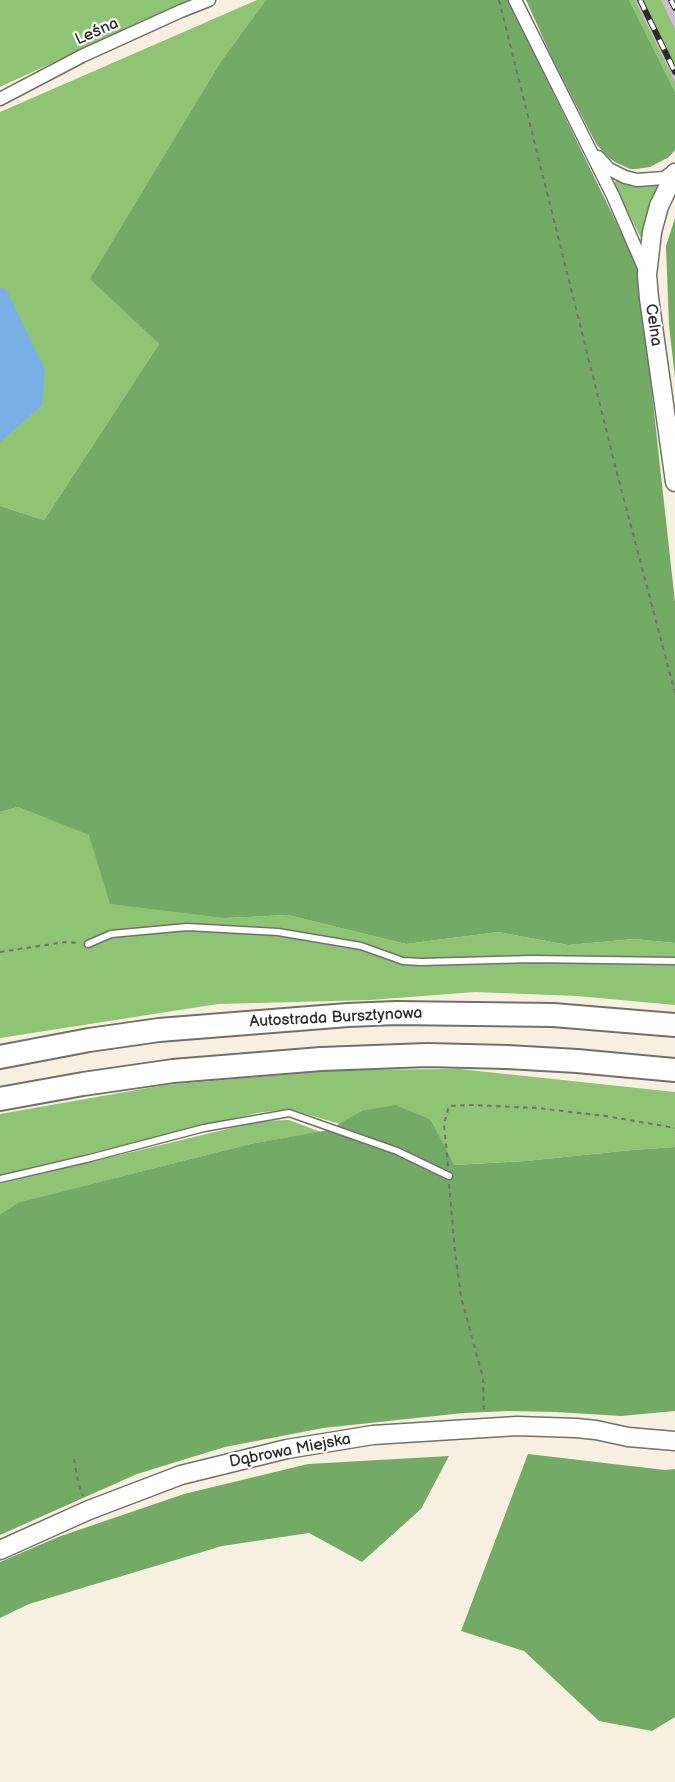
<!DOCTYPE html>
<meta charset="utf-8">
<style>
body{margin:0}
canvas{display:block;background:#f7f0e1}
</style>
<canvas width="675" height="1782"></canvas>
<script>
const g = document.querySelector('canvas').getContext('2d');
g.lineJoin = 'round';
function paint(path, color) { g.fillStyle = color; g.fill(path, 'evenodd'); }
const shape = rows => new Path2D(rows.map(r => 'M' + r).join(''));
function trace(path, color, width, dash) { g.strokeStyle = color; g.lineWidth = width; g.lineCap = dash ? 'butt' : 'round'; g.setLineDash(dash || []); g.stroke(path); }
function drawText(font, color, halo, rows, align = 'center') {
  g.font = font + ' "Balsamiq Sans",sans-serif'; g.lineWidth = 4.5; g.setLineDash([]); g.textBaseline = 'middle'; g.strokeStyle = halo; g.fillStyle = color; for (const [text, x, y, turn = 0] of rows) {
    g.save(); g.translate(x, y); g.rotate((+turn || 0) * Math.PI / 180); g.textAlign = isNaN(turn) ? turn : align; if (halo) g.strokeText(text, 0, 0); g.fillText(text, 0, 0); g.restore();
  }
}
paint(shape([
 [629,0,675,0,675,92]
]), '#cebed1');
paint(shape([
 [0,0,189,0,0,87],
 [257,0,266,0,221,61,91,279,159,344,44,520,0,506,0,112],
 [629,0,635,0,675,82,675,92],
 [643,0,661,0,675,29,675,66],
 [617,180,659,184,646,218,642,240,613,183],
 [18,807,90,835,226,918,288,915,406,944,498,932,568,945,634,939,675,943,675,1005,577,996,475,992,370,1000,218,1004,0,1038,0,812],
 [459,1069,675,1092,675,1147,632,1150,526,1161,453,1165,431,1120,361,1111,340,1124,289,1109,257,1113,0,1175,0,1114,165,1085,341,1070],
 [289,1120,321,1132,250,1144,21,1202,0,1214,0,1184,260,1121]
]), '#8fc475');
paint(shape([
 [266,0,508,0,638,267,675,602,675,943,634,939,568,945,498,932,406,944,288,915,226,918,110,904,89,835,18,807,0,812,0,506,44,520,159,344,90,279,221,61],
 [526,0,629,0,675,92,675,150,669,157,650,167,636,169,630,169,615,162,608,157,597,145,589,130,553,60],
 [675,218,675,378,669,325,666,246],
 [396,1105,431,1120,454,1165,526,1161,632,1150,675,1147,675,1411,621,1416,556,1412,509,1411,463,1413,323,1428,225,1447,137,1474,0,1535,0,1214,20,1202,250,1144,329,1130,361,1111],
 [528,1454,665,1470,675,1469,675,1717,652,1731,599,1721,524,1651,461,1631],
 [449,1456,421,1509,362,1562,309,1533,222,1546,29,1604,0,1618,0,1562,58,1537,184,1494,308,1464]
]), '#73aa66');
paint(shape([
 [0,288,6,289,45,370,42,405,0,442]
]), '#7aaee7');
const lane = shape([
 [88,944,111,934,187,927,278,932,361,946,403,961,421,962,532,959,675,961],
 [0,1179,90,1158,204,1128,289,1113,397,1151,449,1176]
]);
const street = shape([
 [515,0,613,196,646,272],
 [0,99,82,56,181,11,209,0],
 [598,157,609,169,625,177,637,180,664,178,675,170]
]);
const secondary = shape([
 [675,173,659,206,652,232,647,275,649,298,675,482],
 [0,1550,89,1510,181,1475,287,1449,373,1435,517,1426,576,1428,596,1430,628,1437,675,1441]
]);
const highway = shape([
 [0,1057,89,1040,159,1030,348,1015,396,1013,553,1015,675,1025],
 [0,1099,83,1084,173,1071,321,1059,427,1055,507,1057,577,1061,675,1070]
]);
trace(lane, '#72706b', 9);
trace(street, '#72706b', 15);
trace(secondary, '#72706b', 21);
trace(highway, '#72706b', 26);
trace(shape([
 [499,0,618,477,675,693],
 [0,952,65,942,80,943],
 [448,1166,444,1124,449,1106,471,1105,536,1108,606,1116,675,1128],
 [449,1184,455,1252,461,1297,483,1378,484,1414],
 [74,1459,78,1482,83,1496]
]), '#72706b', 2, [4.5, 4.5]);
trace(lane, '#fff', 6);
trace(street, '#fff', 12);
trace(secondary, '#fff', 18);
trace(highway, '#fff', 22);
const rail = shape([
 [640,0,675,72],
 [671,0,675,8]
]);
trace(rail, '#2b2b2b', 6);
trace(rail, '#fff', 4, [11]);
drawText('16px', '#2b2b2b', '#fff', [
 ["Leśna",97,32,-24],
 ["Celna",653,325,82],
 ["Autostrada Bursztynowa",336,1018,-3],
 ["Dąbrowa Miejska",290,1451,-11]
]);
</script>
